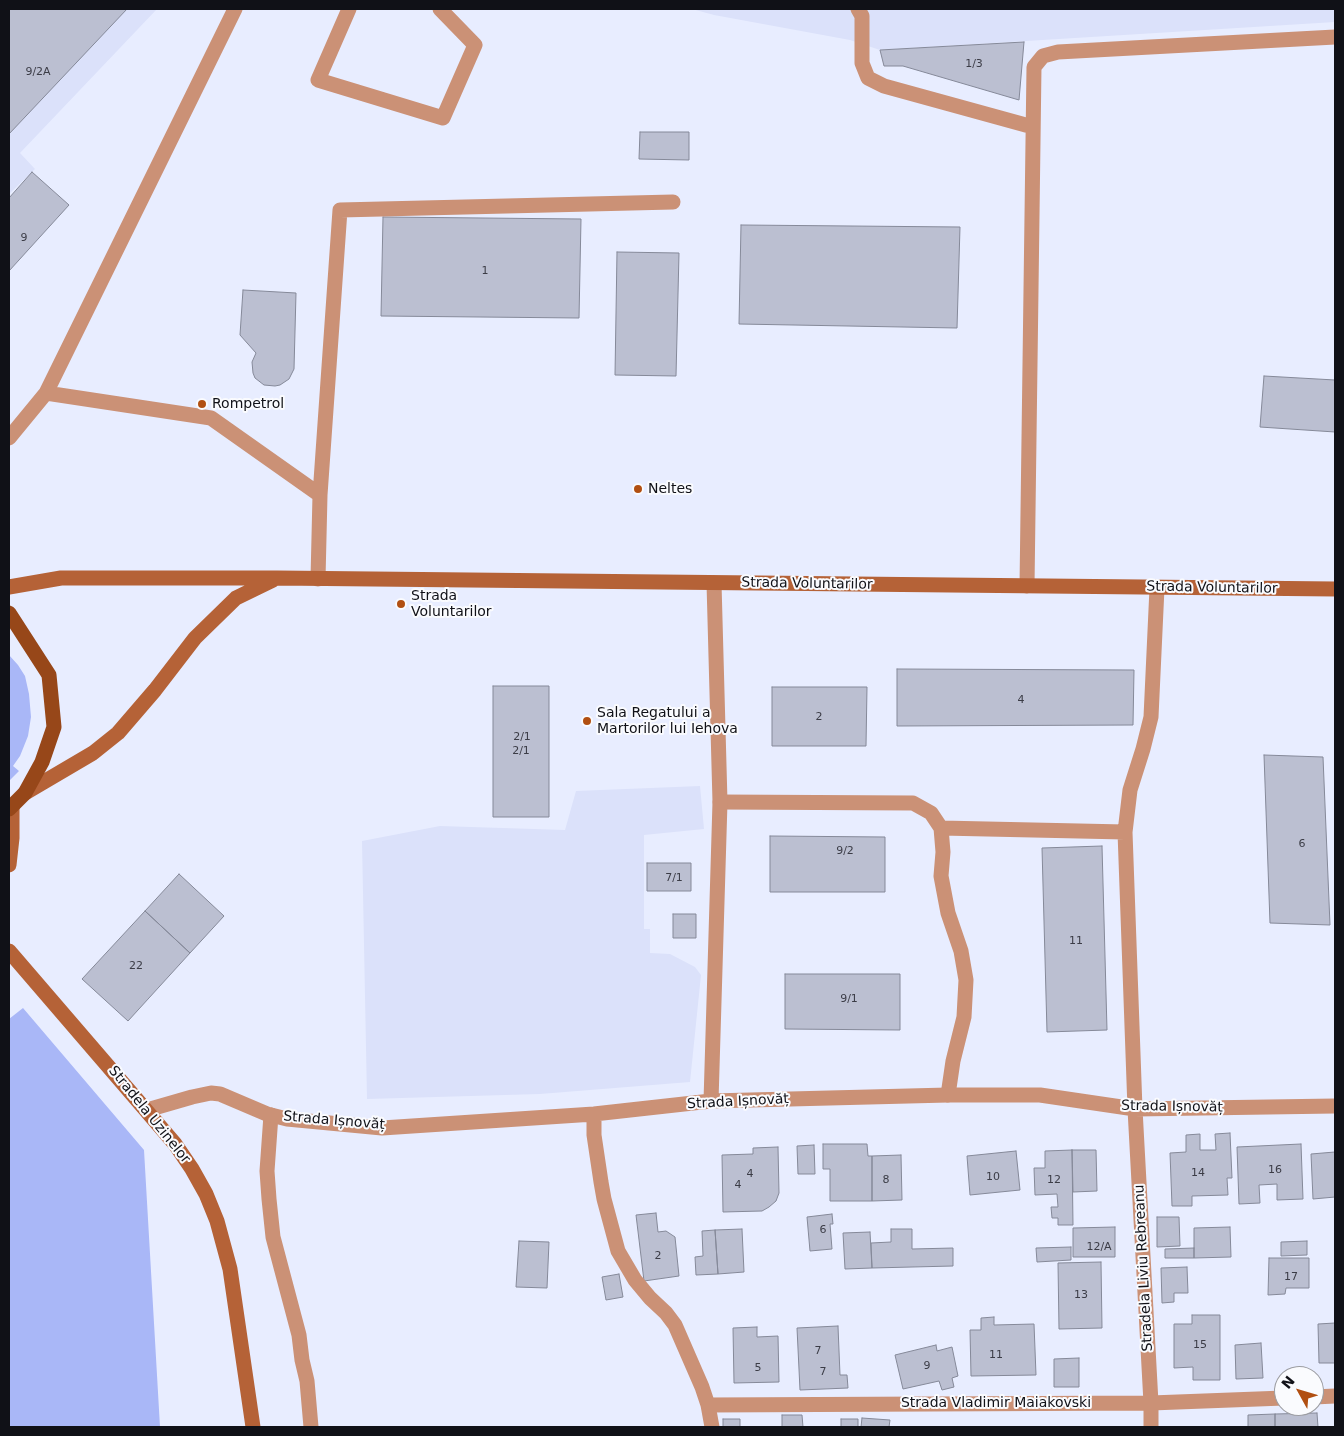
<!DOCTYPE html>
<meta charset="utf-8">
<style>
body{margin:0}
#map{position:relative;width:1344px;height:1436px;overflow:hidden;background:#e8edff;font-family:"DejaVu Sans",sans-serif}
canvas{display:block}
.frame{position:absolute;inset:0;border:10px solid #101117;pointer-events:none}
.north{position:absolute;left:1274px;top:1366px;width:50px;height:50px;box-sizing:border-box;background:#fafbfe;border:1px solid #9c9da2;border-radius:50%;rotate:309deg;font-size:14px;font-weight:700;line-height:20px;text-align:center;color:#101117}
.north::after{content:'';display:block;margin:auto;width:18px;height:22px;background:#b14f12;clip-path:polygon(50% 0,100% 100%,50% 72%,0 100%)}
</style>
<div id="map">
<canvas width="1344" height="1436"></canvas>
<div class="frame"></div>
<div class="north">N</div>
</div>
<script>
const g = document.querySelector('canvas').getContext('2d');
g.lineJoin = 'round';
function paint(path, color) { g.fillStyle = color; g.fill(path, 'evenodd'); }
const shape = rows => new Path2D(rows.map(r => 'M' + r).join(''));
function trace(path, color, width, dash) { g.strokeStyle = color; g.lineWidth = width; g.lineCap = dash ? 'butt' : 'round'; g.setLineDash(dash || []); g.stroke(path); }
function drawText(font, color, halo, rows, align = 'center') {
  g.font = font + ' "DejaVu Sans",sans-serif'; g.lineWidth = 4; g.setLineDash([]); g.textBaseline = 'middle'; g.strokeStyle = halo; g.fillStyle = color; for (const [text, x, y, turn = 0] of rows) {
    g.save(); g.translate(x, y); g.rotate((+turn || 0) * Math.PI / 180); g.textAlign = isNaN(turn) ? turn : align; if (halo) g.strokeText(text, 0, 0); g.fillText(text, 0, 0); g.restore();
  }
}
paint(shape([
 [9,9,157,9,20,153,35,169,9,194],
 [692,9,1335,9,1335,22,880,50,850,40,714,15],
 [700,786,704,829,644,835,644,929,650,929,650,953,670,954,695,967,701,975,690,1082,540,1094,367,1099,362,841,440,826,565,830,576,791]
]), '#dbe1fa');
paint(shape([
 [9,655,18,665,25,676,29,694,31,717,28,736,20,756,13,766,19,771,9,781],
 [23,1008,144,1150,160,1427,9,1427,9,1019]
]), '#a9b7f7');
const building = shape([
 [9,9,127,9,9,134,9,9],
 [1024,42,1019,100,903,66,884,66,880,50,1024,42],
 [640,132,689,132,689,160,639,159,640,132],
 [32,172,69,205,9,271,9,198,32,172],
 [383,217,581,219,579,318,381,316,383,217],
 [741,225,960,227,957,328,739,324,741,225],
 [617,252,679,253,676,376,615,375,617,252],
 [243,290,296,293,294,369,289,379,280,385,275,386,264,385,255,378,253,373,252,362,256,353,240,335,243,290],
 [1264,376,1335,380,1335,432,1260,427,1264,376],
 [897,669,1134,670,1133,725,897,726,897,669],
 [493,686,549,686,549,817,493,817,493,686],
 [772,687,867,687,866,746,772,746,772,687],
 [1264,755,1323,757,1330,925,1270,923,1264,755],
 [770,836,885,837,885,892,770,892,770,836],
 [1102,846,1107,1030,1047,1032,1042,848,1102,846],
 [647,863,691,863,691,891,647,891,647,863],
 [179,874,224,916,190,953,145,911,179,874],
 [145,911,190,953,128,1021,82,979,145,911],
 [673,914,696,914,696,938,673,938,673,914],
 [785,974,900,974,900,1030,785,1029,785,974],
 [1230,1133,1232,1178,1227,1178,1228,1195,1192,1196,1192,1206,1172,1206,1170,1153,1186,1152,1186,1135,1200,1134,1200,1150,1216,1150,1215,1134,1230,1133],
 [823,1144,867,1144,868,1156,872,1156,872,1201,830,1201,830,1169,823,1169,823,1144],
 [1301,1144,1303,1199,1277,1200,1277,1184,1259,1185,1260,1203,1239,1204,1237,1147,1301,1144],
 [814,1145,815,1174,798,1174,797,1146,814,1145],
 [778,1147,779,1193,776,1201,769,1207,762,1211,723,1212,722,1155,753,1154,753,1148,778,1147],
 [1072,1150,1073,1225,1058,1225,1058,1218,1052,1218,1051,1207,1058,1207,1057,1194,1035,1195,1034,1168,1045,1168,1045,1151,1072,1150],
 [1072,1150,1096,1150,1097,1191,1073,1192,1072,1150],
 [1016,1151,1020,1190,970,1195,967,1156,1016,1151],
 [1335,1152,1335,1197,1313,1199,1311,1154,1335,1152],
 [901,1155,902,1200,872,1201,872,1156,901,1155],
 [656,1213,658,1232,666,1231,675,1237,679,1276,644,1281,636,1215,656,1213],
 [832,1214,833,1224,830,1224,832,1249,810,1251,807,1217,832,1214],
 [1157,1217,1179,1217,1180,1246,1157,1247,1157,1217],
 [1115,1227,1115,1257,1073,1257,1073,1228,1115,1227],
 [1230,1227,1231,1257,1194,1258,1194,1228,1230,1227],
 [742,1229,744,1272,718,1274,715,1230,742,1229],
 [891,1229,912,1229,912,1249,953,1248,953,1266,872,1268,871,1243,891,1242,891,1229],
 [715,1230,718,1274,696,1275,695,1257,703,1256,702,1231,715,1230],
 [870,1232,872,1268,845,1269,843,1233,870,1232],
 [519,1241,549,1242,547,1288,516,1287,519,1241],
 [1307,1241,1307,1255,1281,1256,1281,1242,1307,1241],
 [1071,1247,1071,1260,1037,1262,1036,1248,1071,1247],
 [1194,1248,1194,1258,1165,1258,1165,1249,1194,1248],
 [1269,1258,1309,1258,1309,1288,1286,1288,1285,1294,1268,1295,1269,1258],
 [1101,1262,1102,1328,1059,1329,1058,1263,1101,1262],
 [1187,1267,1188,1293,1174,1293,1174,1302,1162,1303,1161,1268,1187,1267],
 [619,1274,623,1297,606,1300,602,1277,619,1274],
 [1192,1315,1220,1315,1220,1380,1193,1380,1193,1367,1174,1368,1174,1324,1192,1324,1192,1315],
 [994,1317,994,1325,1034,1324,1036,1375,971,1376,970,1330,981,1330,981,1318,994,1317],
 [1335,1323,1335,1363,1319,1363,1318,1324,1335,1323],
 [838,1326,840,1375,847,1375,848,1388,800,1390,797,1328,838,1326],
 [757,1327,757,1337,778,1336,779,1382,734,1383,733,1328,757,1327],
 [1261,1343,1263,1378,1236,1379,1235,1345,1261,1343],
 [936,1345,937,1351,952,1347,958,1376,952,1378,954,1387,942,1390,939,1381,903,1389,895,1355,936,1345],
 [1079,1358,1079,1387,1054,1387,1054,1359,1079,1358],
 [1317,1413,1318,1427,1275,1427,1275,1414,1317,1413],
 [1275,1414,1275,1427,1248,1427,1248,1415,1275,1414],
 [782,1415,802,1415,803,1427,782,1427,782,1415],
 [862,1418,890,1420,889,1427,861,1427,862,1418],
 [723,1419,740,1419,740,1427,723,1427,723,1419],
 [841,1419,858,1419,858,1427,841,1427,841,1419]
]);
paint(building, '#bbbfd1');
trace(building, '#858999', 1);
trace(shape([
 [349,9,318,80,443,118,475,45,440,9],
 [858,9,862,16,862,63,868,78,884,86,1033,127],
 [46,393,211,418,320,495],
 [9,438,46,393,235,9],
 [318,579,320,495,340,210,673,202],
 [1027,586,1034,67,1043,56,1058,52,1335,37],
 [720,802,913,803,931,813,941,828,943,852,941,876,948,913,961,951,966,980,964,1017,953,1061,948,1095],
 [941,828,1125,832],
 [1135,1109,1125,832,1130,790,1143,749,1151,717,1157,588],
 [271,1115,267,1171,269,1199,273,1237,299,1335,302,1360,307,1381,311,1427]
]), '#cb9176', 15);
trace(shape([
 [711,1101,720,802,714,583],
 [1135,1109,1151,1403,1151,1427],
 [147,1110,192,1097,211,1093,220,1094,267,1114,287,1119,382,1128,594,1114,711,1101,948,1095,1040,1095,1135,1109,1335,1106],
 [594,1114,594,1135,601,1182,604,1199,618,1251,635,1280,650,1298,666,1313,675,1325,702,1387,708,1405,712,1427],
 [1314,1397,1335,1396],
 [708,1405,1151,1403,1284,1398]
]), '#cb9176', 15);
trace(shape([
 [9,587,61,578,277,578,1335,589],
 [25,793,93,753,118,733,155,690,195,638,236,598,273,580],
 [9,865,12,838,12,807],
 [9,951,175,1144,192,1169,206,1194,217,1221,230,1269,253,1427]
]), '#b56237', 15);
trace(shape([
 [9,613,49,675,54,727,42,762,25,793,9,809]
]), '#974719', 15);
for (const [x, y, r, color] of [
 [202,404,5,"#b14f12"],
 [638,489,5,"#b14f12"],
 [401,604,5,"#b14f12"],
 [587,721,5,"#b14f12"]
]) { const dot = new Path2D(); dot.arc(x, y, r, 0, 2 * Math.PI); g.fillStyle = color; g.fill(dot); trace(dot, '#fafbfe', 2); }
drawText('11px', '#3b3c46', null, [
 ["1/3",974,64],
 ["9/2A",38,72],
 ["9",24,238],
 ["1",485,271],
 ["4",1021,700],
 ["2",819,717],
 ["2/1",522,737],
 ["2/1",521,751],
 ["6",1302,844],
 ["9/2",845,851],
 ["7/1",674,878],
 ["11",1076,941],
 ["22",136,966],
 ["9/1",849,999],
 ["16",1275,1170],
 ["14",1198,1173],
 ["4",750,1174],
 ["10",993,1177],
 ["8",886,1180],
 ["12",1054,1180],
 ["4",738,1185],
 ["6",823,1230],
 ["12/A",1099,1247],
 ["2",658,1256],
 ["17",1291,1277],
 ["13",1081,1295],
 ["15",1200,1345],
 ["7",818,1351],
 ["11",996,1355],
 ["9",927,1366],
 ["5",758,1368],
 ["7",823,1372]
]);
drawText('14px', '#101117', '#fafbfe', [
 ["Rompetrol",212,404],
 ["Neltes",648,489],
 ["Strada",411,596],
 ["Voluntarilor",411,612],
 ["Sala Regatului a",597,713],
 ["Martorilor lui Iehova",597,729]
], 'left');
drawText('14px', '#101117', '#fafbfe', [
 ["Strada Voluntarilor",807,584,1],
 ["Strada Voluntarilor",1212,588,1],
 ["Strada Ișnovăț",738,1102,-3],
 ["Strada Ișnovăț",1172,1107,1],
 ["Stradela Uzinelor",149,1115,51],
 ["Strada Ișnovăț",334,1121,5],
 ["Stradela Liviu Rebreanu",1144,1268,-93],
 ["Strada Vladimir Maiakovski",996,1403]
]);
</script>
